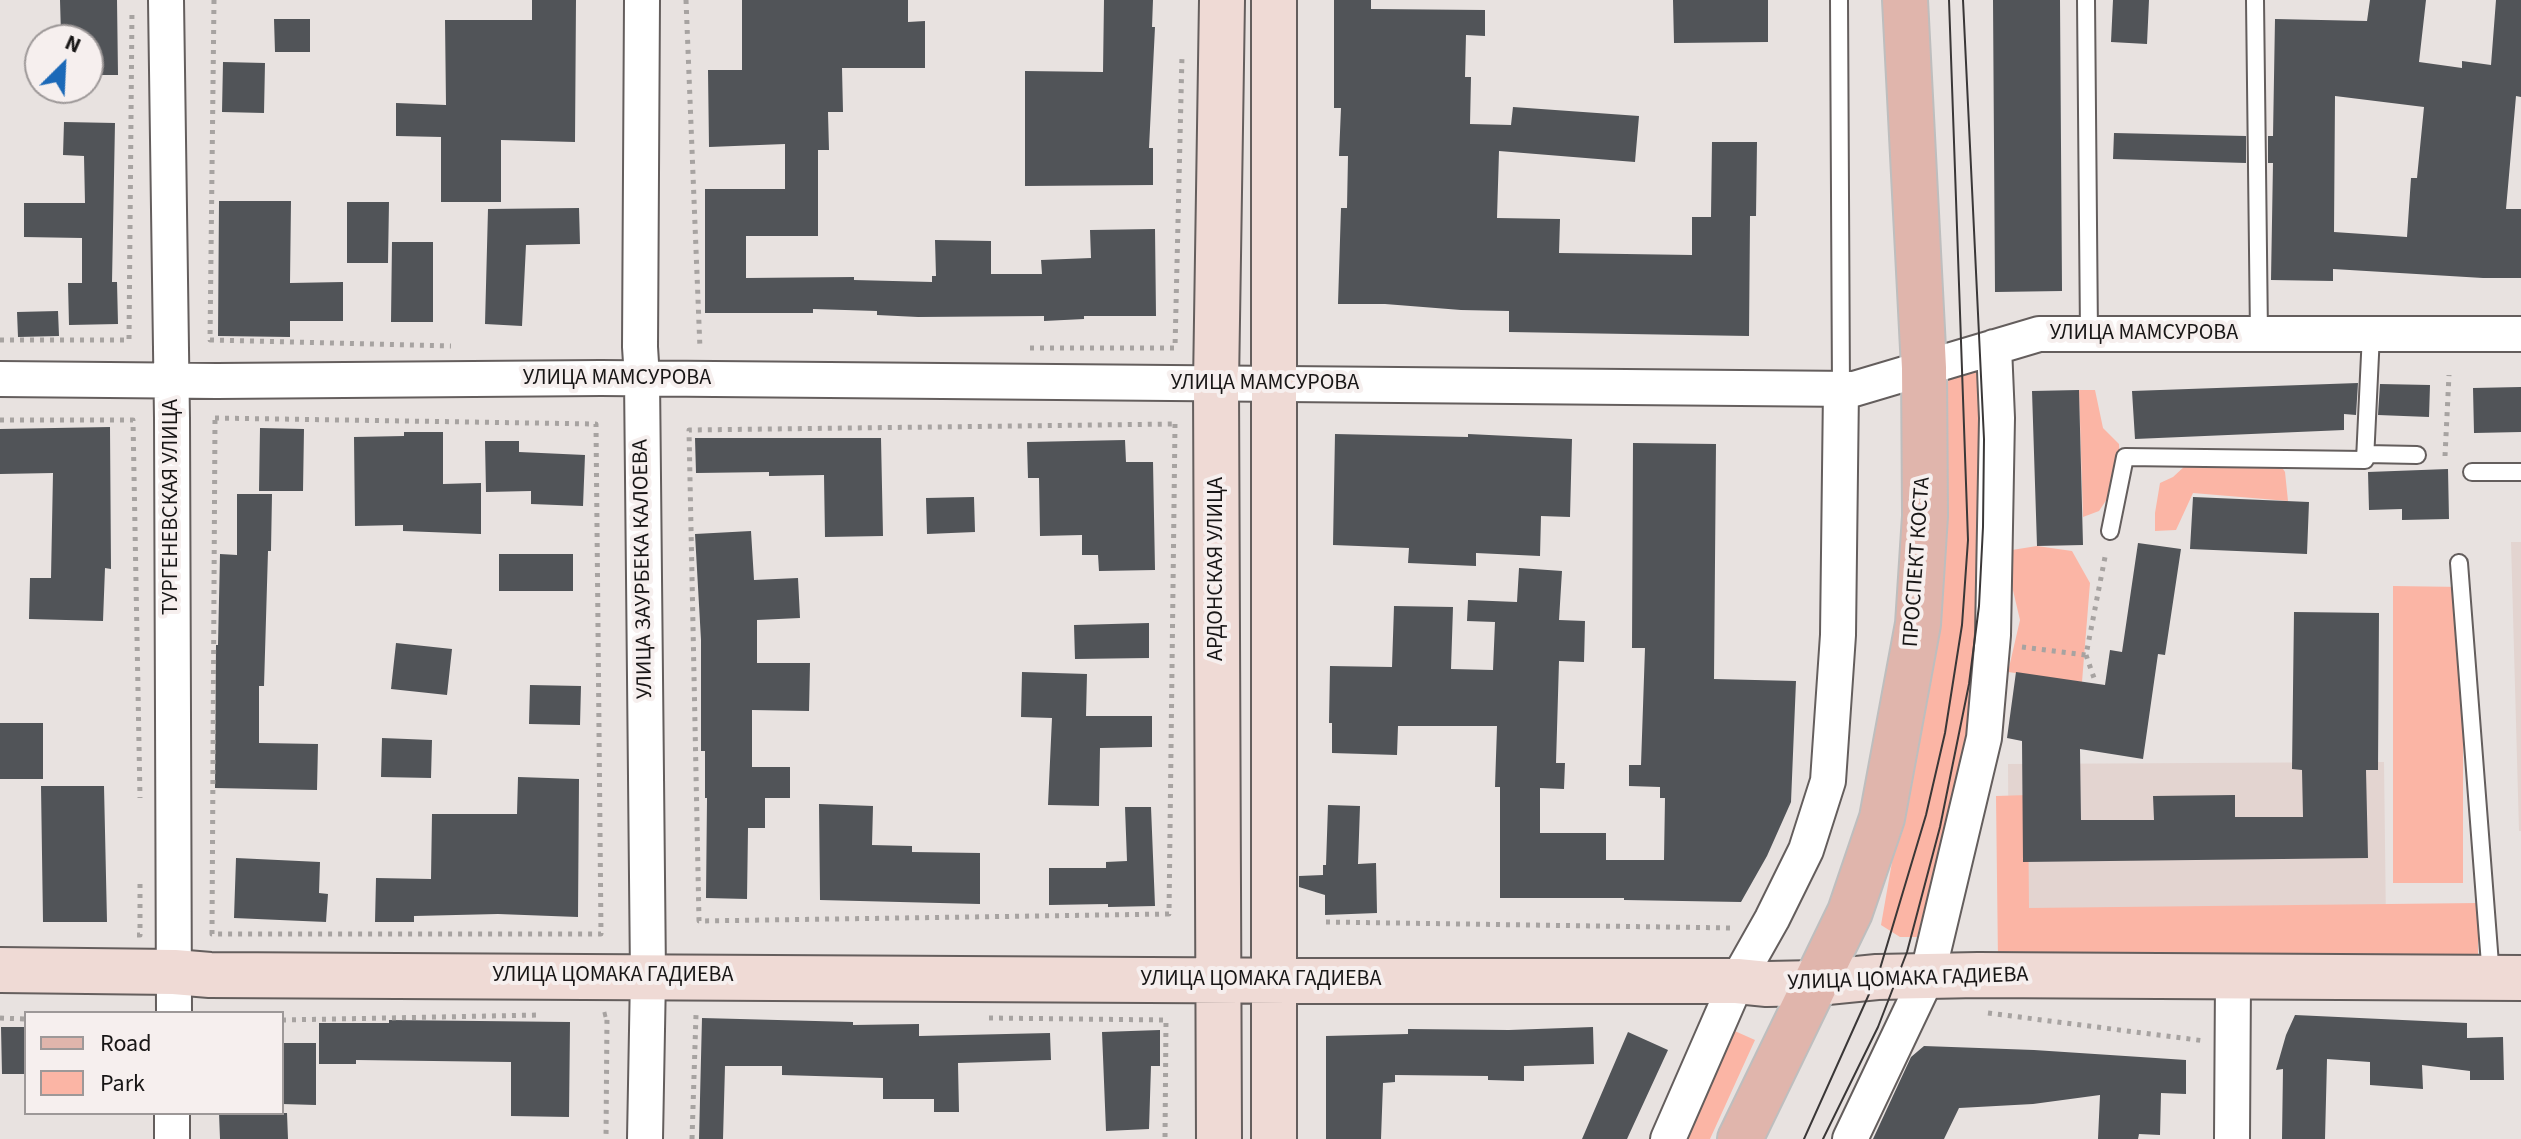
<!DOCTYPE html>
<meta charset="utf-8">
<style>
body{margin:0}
#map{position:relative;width:2521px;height:1139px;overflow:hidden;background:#e8e2e0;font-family:"Source Sans 3",sans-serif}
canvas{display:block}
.legend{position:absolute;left:24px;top:1011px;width:260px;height:104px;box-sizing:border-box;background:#f6efee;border:2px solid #9d9898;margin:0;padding:10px 14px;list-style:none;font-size:24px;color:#181616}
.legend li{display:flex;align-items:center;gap:16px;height:40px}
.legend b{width:40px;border:2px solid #9d9898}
.north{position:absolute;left:24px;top:24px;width:80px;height:80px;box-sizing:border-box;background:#f6efee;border:2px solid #9d9898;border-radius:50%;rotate:24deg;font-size:22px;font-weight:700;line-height:32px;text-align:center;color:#181616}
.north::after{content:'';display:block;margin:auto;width:28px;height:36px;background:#1b69b8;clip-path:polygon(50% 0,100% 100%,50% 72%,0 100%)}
</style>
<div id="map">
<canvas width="2521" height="1139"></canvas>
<ul class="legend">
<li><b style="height:10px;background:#e0b5ac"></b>Road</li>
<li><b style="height:22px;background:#fbb5a5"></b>Park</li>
</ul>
<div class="north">N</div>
</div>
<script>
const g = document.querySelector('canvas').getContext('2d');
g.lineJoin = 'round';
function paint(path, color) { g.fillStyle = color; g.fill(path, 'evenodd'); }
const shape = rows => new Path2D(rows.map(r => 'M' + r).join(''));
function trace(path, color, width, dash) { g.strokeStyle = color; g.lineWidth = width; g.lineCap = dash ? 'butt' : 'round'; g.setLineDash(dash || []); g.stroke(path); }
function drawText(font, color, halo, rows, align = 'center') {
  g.font = font + ' "Source Sans 3",sans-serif'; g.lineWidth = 8; g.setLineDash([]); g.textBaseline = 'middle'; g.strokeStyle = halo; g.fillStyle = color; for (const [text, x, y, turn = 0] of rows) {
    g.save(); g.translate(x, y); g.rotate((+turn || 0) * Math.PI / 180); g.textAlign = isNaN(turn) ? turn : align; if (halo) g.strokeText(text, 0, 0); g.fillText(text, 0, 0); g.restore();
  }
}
paint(shape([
 [2511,542,2521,542,2521,831,2519,831],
 [2384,762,2386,925,2009,928,2008,764]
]), '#e3d4d0');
paint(shape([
 [1986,365,1985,599,1963,763,1917,937,1900,937,1881,925,1895,845,1941,406,1952,368],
 [2079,390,2095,390,2103,428,2119,444,2120,462,2113,490,2099,511,2083,517],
 [2186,465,2264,465,2283,469,2285,472,2288,501,2193,493,2176,530,2155,531,2155,513,2160,483,2173,477],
 [2037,546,2072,551,2090,583,2082,682,2008,672,2020,620,2007,565,2012,550],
 [2393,586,2463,587,2463,883,2393,883],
 [2028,795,2029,908,2478,903,2478,957,1998,961,1996,796],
 [1728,1028,1755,1040,1710,1139,1679,1139]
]), '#fbb5a5');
paint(shape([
 [60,0,117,0,118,75,88,75,88,40,72,40,71,35,61,35],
 [532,0,576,0,575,142,501,140,501,202,441,202,441,137,396,136,396,103,446,105,445,20,532,20],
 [742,0,908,0,908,22,925,21,925,68,842,68,843,112,828,112,829,150,818,150,818,236,746,236,746,278,854,277,854,280,932,282,932,276,936,276,935,240,991,241,991,274,1042,274,1041,260,1091,258,1090,230,1155,229,1156,316,1084,316,1084,319,1044,321,1044,316,918,317,877,315,877,311,813,309,813,313,705,313,705,189,785,189,785,144,709,147,708,70,742,70],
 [1104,0,1153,0,1152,27,1155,27,1149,148,1153,148,1153,185,1025,186,1025,71,1103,72],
 [1334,0,1371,0,1371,9,1485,10,1485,36,1466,35,1465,77,1471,77,1470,124,1511,125,1513,107,1639,116,1635,162,1499,151,1497,218,1560,219,1559,253,1692,255,1692,217,1711,217,1712,142,1757,142,1756,216,1750,216,1749,336,1509,332,1509,311,1461,310,1385,304,1338,304,1341,208,1347,208,1348,156,1339,156,1341,108,1334,108],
 [1673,0,1768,0,1768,42,1674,43],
 [1993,0,2060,0,2062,291,1995,292],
 [2113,0,2149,0,2147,44,2111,42],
 [2370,0,2426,0,2419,62,2462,68,2462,61,2491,65,2496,0,2521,0,2521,97,2516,96,2506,209,2521,209,2521,278,2483,278,2333,269,2333,281,2271,280,2273,163,2268,163,2268,136,2273,136,2275,19,2367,21],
 [2335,96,2424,107,2417,178,2411,178,2407,237,2334,232],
 [274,19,310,19,310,52,275,52],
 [223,62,265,63,264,113,222,112],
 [64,122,115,123,112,282,117,282,118,324,69,325,68,283,82,283,82,238,24,237,24,203,85,203,84,156,63,155],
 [2114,133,2246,136,2246,163,2113,159],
 [219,201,291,201,290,283,343,282,343,321,290,321,290,337,218,336],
 [347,202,389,202,388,263,347,263],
 [579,208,580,244,526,245,522,326,485,324,488,209],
 [392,242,433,242,433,322,391,322],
 [58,311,59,336,18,337,17,312],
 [2358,383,2356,415,2344,414,2344,430,2135,439,2132,391],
 [2380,384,2430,385,2429,417,2378,415],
 [2521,387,2521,432,2474,433,2473,388],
 [2079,390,2083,545,2037,546,2032,391],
 [110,427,111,569,105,568,103,621,29,619,30,578,51,578,53,473,0,474,0,429],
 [260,428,304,429,303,491,259,491],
 [404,432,443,432,443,484,481,483,481,534,403,531,403,525,355,526,354,437,404,436],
 [1335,434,1468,437,1468,434,1572,439,1570,517,1541,516,1540,556,1476,553,1476,566,1408,563,1409,548,1333,545],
 [695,438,881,438,883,536,825,537,824,475,769,476,769,472,696,473],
 [1125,440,1126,462,1153,462,1155,570,1099,571,1098,555,1082,555,1082,535,1040,536,1039,478,1028,478,1027,442],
 [485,441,519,441,519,452,585,455,583,506,531,504,531,491,486,492],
 [1633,443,1716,444,1714,679,1796,681,1791,802,1767,856,1741,902,1624,900,1624,898,1500,898,1500,787,1495,787,1497,726,1398,726,1397,755,1332,753,1332,723,1329,723,1330,666,1392,667,1394,606,1453,607,1451,669,1493,670,1495,622,1467,621,1468,600,1517,602,1519,568,1562,571,1559,620,1585,621,1584,662,1559,661,1556,763,1565,763,1564,789,1540,788,1540,833,1606,833,1606,860,1664,860,1665,798,1660,798,1660,787,1629,786,1629,765,1641,765,1645,648,1632,648],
 [2448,469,2449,519,2402,520,2402,509,2369,510,2368,472],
 [237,494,272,494,271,551,268,551,264,686,259,686,259,743,318,744,317,790,215,788,216,645,218,645,220,554,237,555],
 [974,497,975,532,927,534,926,498],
 [2193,497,2309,502,2307,554,2190,549],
 [751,531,754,580,798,578,800,618,757,620,757,663,810,663,809,711,752,710,752,767,790,767,790,798,765,798,765,828,748,828,747,899,706,898,707,798,705,798,705,751,701,751,701,640,695,534],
 [2138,543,2181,549,2165,655,2158,654,2143,759,2080,749,2081,820,2154,820,2153,796,2235,795,2235,817,2303,817,2302,770,2292,769,2294,612,2379,613,2378,770,2366,770,2368,858,2023,862,2022,741,2007,738,2016,672,2105,685,2110,650,2122,652],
 [499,554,573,554,573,591,499,591],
 [1149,623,1149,658,1075,659,1074,625],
 [396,643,452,649,447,695,391,689],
 [1022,672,1087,674,1086,716,1152,716,1152,747,1100,748,1099,806,1048,805,1052,718,1021,717],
 [530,685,581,686,580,725,529,724],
 [0,723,43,723,43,779,0,779],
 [382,738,432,740,431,778,381,777],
 [518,777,579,779,578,917,498,914,414,916,414,922,375,922,376,878,431,879,432,814,517,814],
 [41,786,104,786,107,922,43,922],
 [819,804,873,806,872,845,912,846,912,852,980,853,980,904,820,900],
 [1328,805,1360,806,1358,864,1376,863,1377,913,1325,915,1325,895,1299,887,1299,876,1323,875,1323,865,1326,865],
 [1125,807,1151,807,1155,906,1108,907,1108,904,1049,905,1049,868,1106,868,1106,862,1127,861],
 [236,858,320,862,319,893,328,894,326,922,234,918],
 [2295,1015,2467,1023,2467,1038,2503,1037,2504,1080,2470,1080,2470,1071,2422,1065,2423,1089,2370,1085,2370,1062,2327,1059,2325,1139,2282,1139,2283,1069,2276,1070,2286,1035],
 [702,1018,853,1022,853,1025,919,1024,919,1036,1050,1033,1051,1060,958,1063,959,1112,934,1112,934,1099,883,1099,883,1078,782,1075,782,1066,725,1066,723,1139,699,1139],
 [389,1020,570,1022,569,1117,511,1116,511,1062,356,1060,356,1064,319,1064,319,1023,389,1023],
 [1,1027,26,1027,26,1074,2,1074],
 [1593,1027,1594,1064,1524,1066,1524,1081,1488,1080,1488,1076,1395,1075,1395,1082,1383,1083,1381,1139,1326,1139,1326,1036,1408,1034,1408,1029,1509,1030],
 [1160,1030,1160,1066,1151,1066,1149,1129,1106,1131,1102,1032],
 [1628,1032,1668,1050,1627,1139,1582,1139],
 [282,1043,316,1043,316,1105,282,1104],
 [1924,1046,2034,1050,2186,1060,2186,1094,2161,1093,2160,1135,2139,1134,2138,1139,2098,1139,2100,1095,2033,1104,1959,1108,1944,1139,1873,1139,1911,1057],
 [219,1113,287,1113,288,1139,220,1139]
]), '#515458');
const service = shape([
 [1839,0,1841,389],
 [2086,0,2089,334],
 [2255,0,2259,334],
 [2366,454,2417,455],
 [2472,472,2521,472],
 [2110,531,2125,457,2365,460,2371,334],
 [2459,563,2491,977]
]);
const minor = shape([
 [166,0,172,418,174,1013],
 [642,0,640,347,642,378,648,976,645,1139],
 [0,379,217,381,601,378,1854,389,2039,334,2521,334],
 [172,1139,172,1113],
 [1668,1139,1737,981,1772,919,1806,850,1828,781,1838,635,1841,389],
 [1850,1139,1927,977,1984,738,1993,635,1997,418,1994,347],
 [2232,1139,2233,978]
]);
const secondary = shape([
 [0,970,174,972,210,975,1336,981,1737,981,1767,984,1817,983,1877,977,1978,975,2521,978],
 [1219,1139,1216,384,1222,0],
 [1274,1139,1274,0]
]);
const primary = shape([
 [1740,1139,1850,912,1882,818,1918,624,1925,516,1924,368,1905,0]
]);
trace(service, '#645e5d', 20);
trace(minor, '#645e5d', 38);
trace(secondary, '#645e5d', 48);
trace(primary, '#bebebe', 48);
trace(shape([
 [214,0,210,340,451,346],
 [686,0,700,349],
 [0,340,129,340,132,9],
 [1030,348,1175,348,1182,55],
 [215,418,596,424,601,934,212,934,215,418],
 [0,420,133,420,140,798],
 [1175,424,1169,914,699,921,689,430,1175,424],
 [2445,456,2449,375],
 [2022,647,2086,655,2106,552],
 [2086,655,2094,678],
 [1326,922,1733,928],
 [137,935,140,935,140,884],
 [1988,1013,2205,1041],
 [603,1015,607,1014,606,1139],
 [0,1018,26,1019],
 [989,1018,1166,1020,1165,1139],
 [282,1020,541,1015],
 [692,1139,696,1015,699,1015]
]), '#a7a3a1', 5, [4, 6]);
trace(service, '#fff', 16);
trace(minor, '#fff', 34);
trace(secondary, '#efdad5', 44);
trace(primary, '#e0b5ac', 44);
trace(shape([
 [1804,1139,1879,972,1926,815,1945,733,1962,625,1968,540,1949,0],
 [1823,1139,1878,1027,1907,952,1940,827,1969,684,1979,606,1983,527,1984,439,1963,0]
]), '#3a3737', 2);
drawText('22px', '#181616', '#f6efee', [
 ["УЛИЦА МАМСУРОВА",2144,334],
 ["УЛИЦА МАМСУРОВА",617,379],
 ["УЛИЦА МАМСУРОВА",1265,384],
 ["ТУРГЕНЕВСКАЯ УЛИЦА",172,507,-90],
 ["ПРОСПЕКТ КОСТА",1918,562,-86],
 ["УЛИЦА ЗАУРБЕКА КАЛОЕВА",644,569,-91],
 ["АРДОНСКАЯ УЛИЦА",1217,569,-90],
 ["УЛИЦА ЦОМАКА ГАДИЕВА",613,976],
 ["УЛИЦА ЦОМАКА ГАДИЕВА",1261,980],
 ["УЛИЦА ЦОМАКА ГАДИЕВА",1908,980,-2]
]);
</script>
